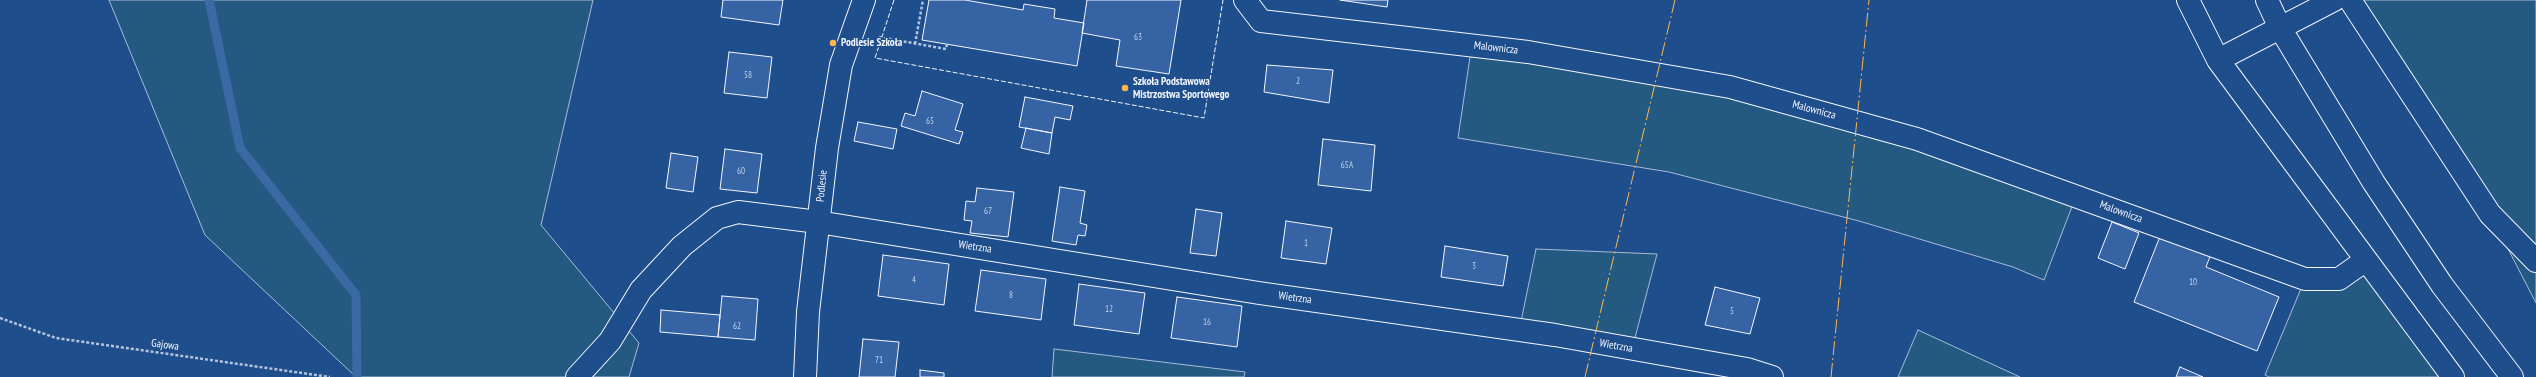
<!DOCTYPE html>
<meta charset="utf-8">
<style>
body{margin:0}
canvas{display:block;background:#1f4e8c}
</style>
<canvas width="2536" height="377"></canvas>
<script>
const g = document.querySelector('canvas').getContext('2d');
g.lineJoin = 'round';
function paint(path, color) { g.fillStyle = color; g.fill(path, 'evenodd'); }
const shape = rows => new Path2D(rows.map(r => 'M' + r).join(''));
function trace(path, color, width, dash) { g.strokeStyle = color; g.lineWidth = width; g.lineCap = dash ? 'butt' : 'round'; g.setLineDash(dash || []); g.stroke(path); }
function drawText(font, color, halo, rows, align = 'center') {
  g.font = font + ' "PT Sans Narrow",sans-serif'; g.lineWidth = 3; g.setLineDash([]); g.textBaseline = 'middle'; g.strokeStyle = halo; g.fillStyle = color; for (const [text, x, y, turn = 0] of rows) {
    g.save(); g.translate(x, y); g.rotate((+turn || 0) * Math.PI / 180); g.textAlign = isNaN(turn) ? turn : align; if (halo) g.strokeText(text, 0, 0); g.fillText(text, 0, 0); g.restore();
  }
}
const green = shape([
 [109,0,593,0,541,225,639,343,629,377,356,377,205,235,109,0],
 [2350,0,2536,0,2536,303,2490,214,2350,0],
 [1528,52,1730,87,2076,196,2044,280,2013,267,1859,221,1669,172,1458,138,1470,57,1528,52],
 [1536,249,1657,254,1632,349,1519,331,1536,249],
 [2366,260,2453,377,2269,377,2265,375,2305,279,2366,260],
 [1918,330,2020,377,1898,377,1918,330],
 [1054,349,1245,372,1244,377,1052,377,1054,349]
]);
paint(green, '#245a82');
trace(green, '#a8bbd7', 1);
trace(shape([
 [209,0,240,148,356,295,357,377]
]), '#3b69a3', 9);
const building = shape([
 [723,0,783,0,779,25,721,17,723,0],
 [929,0,965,0,1023,10,1024,4,1055,9,1054,18,1084,23,1077,66,922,40,929,0],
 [1087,0,1181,0,1169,74,1116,66,1120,40,1082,33,1087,0],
 [1340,0,1388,0,1387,7,1340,0],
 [729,52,772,57,767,98,724,93,729,52],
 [1267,65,1333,70,1329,103,1264,92,1267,65],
 [922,91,963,104,955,130,963,132,959,144,901,126,905,113,915,116,922,91],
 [1025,97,1073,106,1070,120,1055,117,1052,133,1019,127,1025,97],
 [858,122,897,129,893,149,854,141,858,122],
 [1026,128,1052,133,1049,154,1021,148,1026,128],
 [1323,139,1375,145,1371,191,1318,185,1323,139],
 [725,149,762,154,757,193,720,189,725,149],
 [671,153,698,157,693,192,666,188,671,153],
 [1060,187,1085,191,1080,223,1087,225,1085,236,1078,235,1076,245,1052,241,1060,187],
 [977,188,1014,192,1008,237,970,233,972,221,964,220,966,201,975,202,977,188],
 [1196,209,1222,213,1216,256,1190,253,1196,209],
 [1286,221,1332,228,1326,264,1281,258,1286,221],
 [2112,222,2139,233,2125,269,2098,258,2112,222],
 [2161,234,2211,254,2206,267,2279,297,2257,351,2134,302,2161,234],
 [1445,246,1508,256,1503,286,1441,277,1445,246],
 [883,255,949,264,944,305,878,296,883,255],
 [981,270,1046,279,1041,320,975,311,981,270],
 [1079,284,1145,293,1139,334,1074,325,1079,284],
 [1715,287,1760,298,1750,334,1705,325,1715,287],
 [722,296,758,299,755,340,718,337,722,296],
 [1177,297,1242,306,1237,347,1171,338,1177,297],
 [661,310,720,315,718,337,660,332,661,310],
 [863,339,899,342,895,377,859,377,863,339],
 [2180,367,2203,377,2176,377,2180,367],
 [920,370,944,373,944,377,920,377,920,370]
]);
paint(building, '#3563a3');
trace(building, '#f2f6ff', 1);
const minor = shape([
 [1245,0,1261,21,1528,52,1730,87,1917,139,2305,279,2339,279,2366,260],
 [2188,0,2218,60,2453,377],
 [2350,0,2490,214,2536,261],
 [2218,60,2334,0],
 [577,377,610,341,641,290,682,246,717,218,738,212,818,222,1259,293,1555,335,1747,369,1772,377],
 [805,377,808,312,827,148,841,65,864,0]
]);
const major = shape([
 [2267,0,2280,28]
]);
const highway = shape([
 [2280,28,2374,183,2442,285,2512,377]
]);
trace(minor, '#f2f6ff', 24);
trace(major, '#f2f6ff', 24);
trace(highway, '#f2f6ff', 24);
trace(shape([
 [879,37,946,49,947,44],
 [915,44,923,0],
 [0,318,56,338,330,377]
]), '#b3c4dc', 2.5, [3, 2]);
trace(minor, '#1f4e8c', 22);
trace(major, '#1f4e8c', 22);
trace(highway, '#1f4e8c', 22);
trace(shape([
 [894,0,875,58,1204,118,1223,0]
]), '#f2f6ff', 1, [5, 2]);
trace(shape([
 [1585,377,1675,0],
 [1831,377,1869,0]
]), '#ffb74d', 1, [14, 3, 2, 3]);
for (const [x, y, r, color] of [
 [833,43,4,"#ffb74d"],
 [1125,88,4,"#ffb74d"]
]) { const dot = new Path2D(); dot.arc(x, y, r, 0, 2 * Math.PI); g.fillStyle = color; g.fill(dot); trace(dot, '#1f4e8c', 1.5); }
drawText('9px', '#c3d1e8', null, [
 ["63",1138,37],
 ["58",748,75],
 ["2",1298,81],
 ["65",930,121],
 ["65A",1347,165],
 ["60",741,171],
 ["67",988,211],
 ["1",1306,243],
 ["3",1474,266],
 ["4",914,280],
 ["10",2193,282],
 ["8",1011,295],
 ["12",1109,309],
 ["5",1732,311],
 ["16",1207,322],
 ["62",737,326],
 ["71",879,360]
]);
drawText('bold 11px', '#f2f6ff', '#1f4e8c', [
 ["Podlesie Szkoła",841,43],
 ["Szkoła Podstawowa",1133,82],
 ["Mistrzostwa Sportowego",1133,95]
], 'left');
drawText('11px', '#f2f6ff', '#1f4e8c', [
 ["Malownicza",1496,48,7],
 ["Malownicza",1814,110,15],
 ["Podlesie",822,186,-84],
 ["Malownicza",2121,212,20],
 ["Wietrzna",975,247,9],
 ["Wietrzna",1295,298,8],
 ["Gajowa",165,345,8],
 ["Wietrzna",1616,346,10]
]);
</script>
